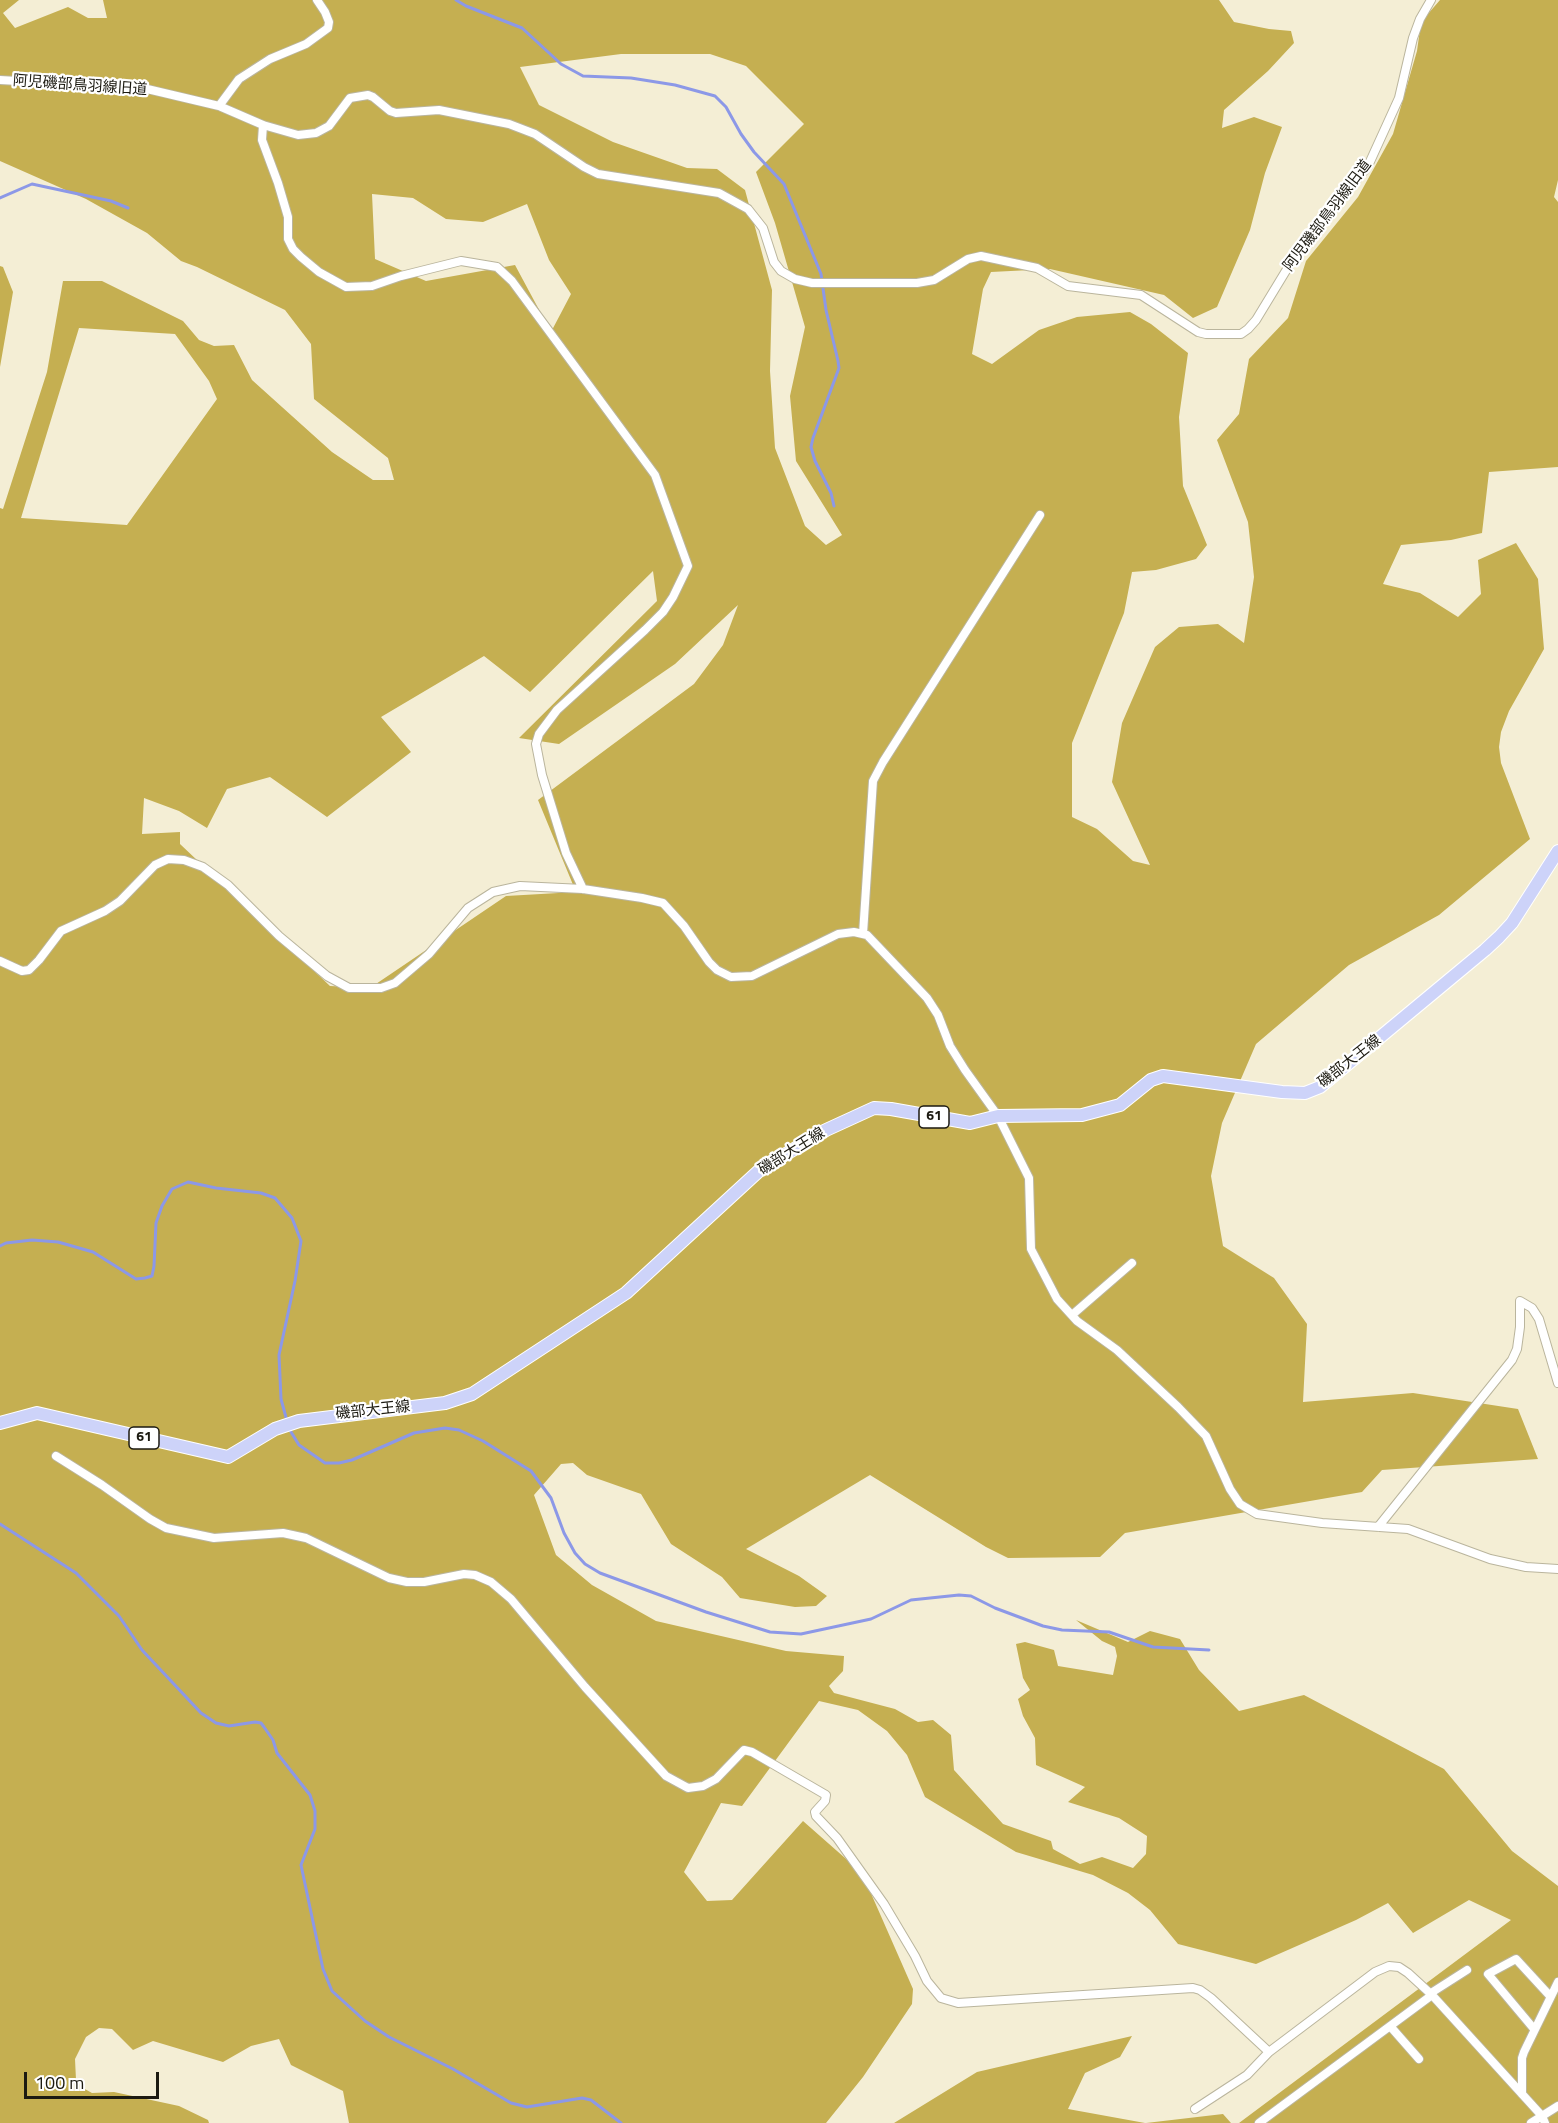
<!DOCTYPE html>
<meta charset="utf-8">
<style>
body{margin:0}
#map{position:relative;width:1558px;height:2123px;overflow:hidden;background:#f4eed5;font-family:"Titillium Web",sans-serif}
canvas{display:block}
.scale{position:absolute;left:24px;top:2072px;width:135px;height:27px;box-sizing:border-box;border:3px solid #1c1a11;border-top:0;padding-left:8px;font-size:18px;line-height:21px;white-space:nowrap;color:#1c1a11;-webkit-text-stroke:4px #fff;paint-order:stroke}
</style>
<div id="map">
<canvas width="1558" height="2123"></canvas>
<div class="scale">100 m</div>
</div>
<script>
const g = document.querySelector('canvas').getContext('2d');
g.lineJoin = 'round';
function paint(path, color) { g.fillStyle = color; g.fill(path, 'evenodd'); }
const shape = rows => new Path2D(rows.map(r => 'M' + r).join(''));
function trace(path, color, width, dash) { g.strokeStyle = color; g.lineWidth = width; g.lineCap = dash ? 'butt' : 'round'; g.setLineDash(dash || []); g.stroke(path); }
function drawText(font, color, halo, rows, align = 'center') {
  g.font = font + ' "Titillium Web","Noto Sans JP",sans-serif'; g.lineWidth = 4.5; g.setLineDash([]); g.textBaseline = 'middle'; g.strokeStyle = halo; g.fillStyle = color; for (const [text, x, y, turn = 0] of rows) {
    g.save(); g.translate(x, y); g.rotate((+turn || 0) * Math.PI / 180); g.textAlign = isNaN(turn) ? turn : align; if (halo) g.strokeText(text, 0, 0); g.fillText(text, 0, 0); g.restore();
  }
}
paint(shape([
 [0,0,19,0,3,13,15,28,68,7,88,18,107,18,103,0,1219,0,1234,22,1269,29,1291,31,1294,43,1268,71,1224,110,1222,128,1254,117,1282,127,1265,173,1250,230,1217,307,1193,318,1164,295,1050,269,991,272,983,289,972,354,992,364,1039,330,1077,317,1130,312,1151,324,1188,353,1179,417,1183,486,1207,545,1196,559,1156,570,1132,572,1124,613,1072,743,1072,817,1097,829,1133,861,1150,865,1112,782,1122,723,1155,647,1179,627,1218,624,1244,643,1254,577,1248,522,1217,440,1239,414,1249,359,1288,318,1306,261,1358,197,1393,134,1417,51,1421,22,1440,0,1558,0,1558,180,1554,197,1558,202,1558,467,1489,472,1482,533,1451,540,1401,545,1383,584,1420,593,1458,617,1481,594,1478,560,1516,543,1538,579,1544,649,1509,711,1501,732,1499,747,1501,763,1530,839,1439,915,1349,965,1256,1044,1222,1123,1211,1176,1223,1246,1274,1278,1307,1324,1303,1402,1413,1393,1518,1409,1538,1459,1382,1470,1362,1492,1125,1533,1100,1557,1008,1558,986,1547,870,1475,746,1549,799,1576,827,1596,816,1606,795,1607,740,1598,722,1577,671,1544,641,1494,587,1475,573,1463,561,1464,534,1495,556,1555,592,1585,656,1621,786,1651,844,1656,843,1671,829,1686,834,1693,895,1709,918,1722,933,1720,951,1735,954,1770,1003,1824,1051,1841,1053,1849,1080,1864,1102,1857,1133,1868,1146,1854,1147,1836,1119,1818,1068,1802,1085,1787,1036,1765,1035,1738,1023,1716,1018,1699,1030,1690,1023,1678,1016,1644,1025,1642,1054,1650,1058,1666,1113,1675,1117,1656,1115,1647,1102,1641,1076,1620,1128,1642,1150,1631,1180,1639,1199,1670,1239,1711,1304,1695,1444,1769,1512,1851,1558,1886,1558,2123,1239,2123,1511,1920,1469,1900,1413,1933,1388,1903,1356,1920,1256,1964,1178,1944,1150,1910,1128,1893,1093,1875,1016,1852,925,1797,907,1755,887,1731,858,1710,819,1701,742,1806,721,1803,684,1872,707,1901,732,1900,803,1821,862,1873,913,1989,912,2004,863,2077,826,2123,349,2123,343,2091,291,2065,279,2039,251,2046,223,2062,153,2041,133,2050,112,2029,99,2028,86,2037,75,2059,76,2080,83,2088,92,2093,114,2092,179,2106,208,2120,209,2123,0,2123,0,508,3,509,47,372,63,281,102,281,183,321,199,340,214,346,234,345,252,380,332,452,373,480,394,480,388,458,314,399,311,344,285,310,197,267,181,261,147,233,86,199,0,161],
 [621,54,710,54,746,66,804,124,756,172,775,223,805,327,790,396,796,461,842,535,826,545,805,526,775,448,770,371,772,290,745,190,717,169,687,168,613,142,539,105,520,67],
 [372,194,413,198,446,219,483,222,527,204,549,260,571,294,551,332,515,265,426,281,375,259],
 [79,328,175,334,209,381,217,399,127,525,21,518],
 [653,571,657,601,519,738,559,744,675,664,738,605,723,645,694,684,538,800,576,892,506,896,370,988,330,986,180,844,180,832,142,834,144,798,179,811,207,828,227,789,270,777,327,817,411,752,381,717,484,656,530,692],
 [0,266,3,267,13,292,0,367],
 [1132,2036,1120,2057,1085,2073,1068,2109,1145,2123,894,2123,977,2072],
 [1223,2114,1231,2123,1146,2123]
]), '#c5af51');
trace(shape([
 [456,0,466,6,522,28,561,64,583,76,631,78,675,85,715,96,726,107,741,134,754,152,784,184,821,274,826,310,838,361,839,368,813,438,811,447,815,461,831,493,834,506],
 [0,198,32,184,111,201,128,208],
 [0,1246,6,1243,32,1240,58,1242,93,1252,136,1279,145,1278,152,1276,154,1266,156,1223,162,1206,172,1189,188,1182,216,1188,261,1193,275,1198,292,1218,301,1241,295,1281,279,1355,281,1399,287,1421],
 [288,1427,299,1445,325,1463,339,1463,352,1460,414,1433,445,1428,459,1430,483,1441,531,1471,551,1498,564,1533,575,1553,585,1564,600,1573,706,1612,770,1632,801,1634,871,1619,911,1600,959,1595,971,1596,995,1608,1043,1626,1062,1630,1109,1632,1153,1647,1209,1650],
 [0,1524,76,1573,119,1616,142,1650,201,1713,216,1723,229,1726,255,1722,261,1723,264,1727,273,1740,277,1753,310,1795,315,1811,315,1829,301,1865,323,1969,332,1991,365,2021,389,2037,453,2069,511,2103,527,2107,582,2098,591,2100,621,2123]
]), '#8c98e7', 3);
const minor = shape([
 [0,80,143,88,219,106,263,125,298,135,316,133,329,126,350,98,368,95,373,97,390,111,396,113,439,110,509,124,535,134,584,167,598,174,719,193,748,209,763,228,774,262,781,271,795,279,812,283,917,283,934,280,968,259,981,256,1037,268,1068,286,1141,295,1198,332,1206,334,1241,334,1248,329,1256,320,1301,246,1368,166,1399,98,1413,38,1420,19,1431,0],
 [219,106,239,79,270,59,306,44,328,28,329,22,325,12,317,0],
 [263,125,262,140,278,183,288,217,288,239,293,249,301,257,319,272,346,287,372,286,401,276,461,261,497,267,512,281,655,475,688,566,673,597,663,612,645,630,557,710,539,734,536,744,542,775,566,853,583,889],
 [863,934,873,781,883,762,1040,515],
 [0,961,22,971,29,970,39,960,61,931,105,911,120,901,155,865,168,859,184,860,203,867,228,885,279,936,327,976,349,988,381,988,395,983,429,954,468,908,493,892,520,886,583,889,642,898,663,903,684,926,709,962,717,970,731,977,752,976,838,934,854,932,867,935,927,998,938,1015,950,1046,965,1070,998,1116,1029,1178,1031,1249,1057,1299,1077,1321,1117,1350,1178,1407,1206,1436,1230,1489,1240,1504,1257,1514,1322,1523,1408,1529,1490,1559,1526,1567,1558,1569],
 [1072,1315,1132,1263],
 [56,1456,102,1485,150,1519,166,1528,214,1538,283,1533,306,1538,389,1578,407,1582,424,1582,464,1574,475,1575,491,1582,511,1599,585,1687,666,1776,688,1788,703,1786,716,1779,744,1750,752,1752,826,1795,825,1801,815,1812,816,1816,837,1838,884,1904,915,1956,927,1981,941,1998,958,2003,1193,1988,1200,1990,1211,1998,1269,2052],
 [1378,1527,1512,1360,1517,1349,1520,1327,1520,1301,1532,1308,1539,1319,1558,1383],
 [1431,1993,1467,1970],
 [1390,2026,1419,2059],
 [1534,2029,1488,1974,1516,1959,1550,1996],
 [1522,2094,1522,2058,1524,2052,1558,1982],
 [1195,2109,1247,2075,1269,2052,1375,1972,1389,1966,1399,1967,1408,1973,1432,1995,1542,2116,1545,2123],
 [1259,2123,1432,1995],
 [1531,2123,1558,2106]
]);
const primary = shape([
 [0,1423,37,1413,228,1457,275,1429,299,1421,445,1403,472,1394,626,1293,761,1169,826,1130,874,1108,891,1109,970,1123,998,1116,1082,1115,1120,1105,1151,1080,1163,1076,1282,1092,1305,1093,1320,1087,1485,950,1499,937,1512,923,1558,851]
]);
trace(minor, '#bab59d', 10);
trace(primary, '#fff', 14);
trace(minor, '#fff', 8);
trace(primary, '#cdd3f9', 12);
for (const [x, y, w] of [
 [934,1117,30],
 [144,1438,30]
]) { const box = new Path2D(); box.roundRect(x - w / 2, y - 11, w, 22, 4.5); g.fillStyle = '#fff'; g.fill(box); trace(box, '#1c1a11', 1.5); }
drawText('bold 14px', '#1c1a11', null, [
 ["61",934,1117],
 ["61",144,1438]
]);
drawText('15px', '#1c1a11', '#fff', [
 ["阿児磯部鳥羽線旧道",80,86,4],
 ["阿児磯部鳥羽線旧道",1328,216,-53],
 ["磯部大王線",1350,1062,-38],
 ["磯部大王線",792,1152,-32],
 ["磯部大王線",373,1411,-6]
]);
</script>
